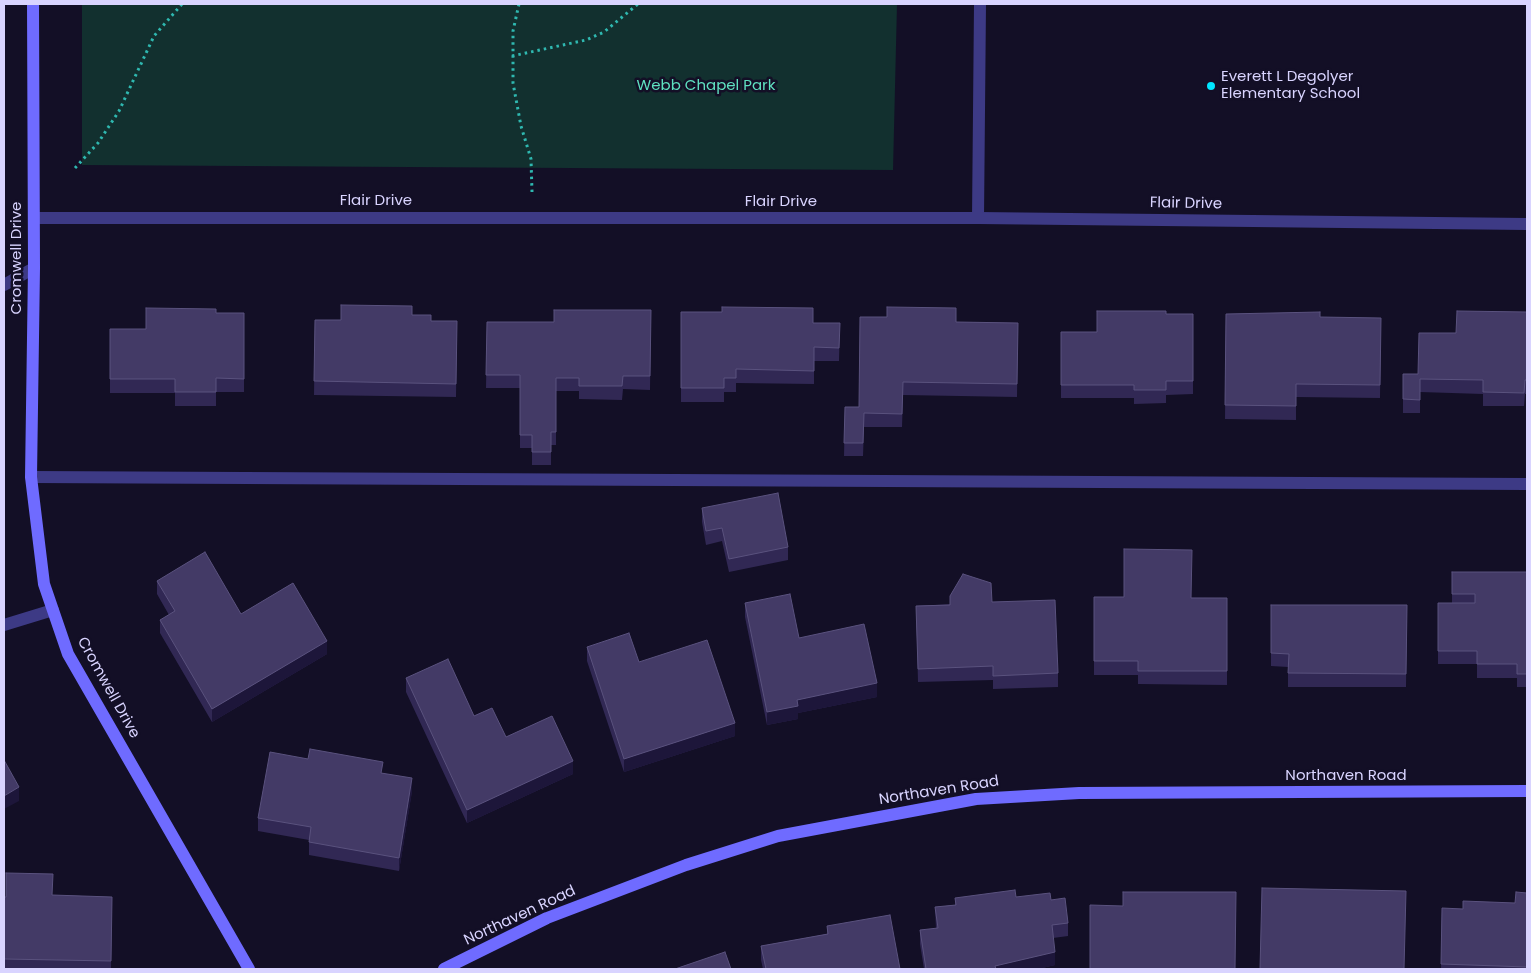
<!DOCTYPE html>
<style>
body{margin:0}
#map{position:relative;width:1531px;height:973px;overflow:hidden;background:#130f26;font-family:Poppins,sans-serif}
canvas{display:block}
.frame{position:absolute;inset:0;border:5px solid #d9d4ff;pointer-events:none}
</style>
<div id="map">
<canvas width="1531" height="973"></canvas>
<div class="frame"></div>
</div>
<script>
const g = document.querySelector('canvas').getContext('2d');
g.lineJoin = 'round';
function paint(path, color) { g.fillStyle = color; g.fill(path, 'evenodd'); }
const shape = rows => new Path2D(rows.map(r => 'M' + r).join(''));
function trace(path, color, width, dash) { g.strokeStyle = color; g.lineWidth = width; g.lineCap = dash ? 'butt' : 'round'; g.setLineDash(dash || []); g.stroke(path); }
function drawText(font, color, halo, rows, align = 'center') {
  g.font = font + ' Poppins,sans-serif'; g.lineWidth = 5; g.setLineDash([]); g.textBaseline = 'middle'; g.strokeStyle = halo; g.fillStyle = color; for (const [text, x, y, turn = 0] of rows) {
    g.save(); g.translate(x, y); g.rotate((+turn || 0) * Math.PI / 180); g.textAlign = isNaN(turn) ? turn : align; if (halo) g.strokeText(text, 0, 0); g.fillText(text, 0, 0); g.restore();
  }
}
paint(shape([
 [82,4,897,4,893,170,82,165]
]), '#12302f');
trace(shape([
 [519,4,513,31,513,83,521,126,531,159,532,192],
 [512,56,586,40,604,32,638,4],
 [75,168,98,143,119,111,154,36,182,4]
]), '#2fb8b0', 3, [2.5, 4]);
trace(shape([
 [978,218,980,4],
 [31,477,1527,484],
 [4,625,53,610]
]), '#3d3a85', 12);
trace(shape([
 [34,218,978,218,1527,224],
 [4,285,34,268]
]), '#3d3a85', 12);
trace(shape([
 [33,4,34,268,31,477,44,584,68,654,249,969],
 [444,969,547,918,686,865,778,836,976,799,1079,793,1527,791]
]), '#6f6bff', 12);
paint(shape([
 [651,310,650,390,623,389,622,400,579,399,579,391,556,391,556,445,551,445,551,465,532,465,532,448,520,448,520,388,486,388,487,322,554,322],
 [681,312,813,323,840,323,839,361,814,361,814,384,736,383,736,392,724,392,724,402,681,402],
 [1527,312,1527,394,1525,394,1524,406,1483,406,1483,394,1420,392,1420,413,1403,413,1403,374,1418,374,1456,333],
 [216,313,244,313,244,392,216,392,216,406,175,406,175,393,110,393,110,329,146,329],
 [1166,314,1193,314,1193,394,1166,395,1166,403,1134,404,1134,398,1061,398,1061,332,1097,332],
 [1226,314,1320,317,1381,318,1380,398,1296,397,1296,420,1225,419],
 [412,315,431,321,457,321,456,397,314,395,315,320,341,320],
 [887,317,956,322,1018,323,1017,397,903,395,902,427,864,427,863,456,844,456,845,407,859,407],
 [702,508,788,547,788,560,729,572,722,541,706,545,702,522],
 [1452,572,1527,572,1527,687,1517,687,1517,678,1477,678,1477,664,1438,664,1438,603,1452,603],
 [157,581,241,614,327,654,212,722,160,633,160,620,169,615,157,594],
 [1094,597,1227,598,1227,685,1138,684,1138,675,1094,675],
 [992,602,1058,673,1058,687,993,689,993,680,918,682,916,606],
 [745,603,799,638,877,697,798,713,798,719,767,725,745,617],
 [1271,605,1407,605,1406,687,1288,687,1288,667,1271,666],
 [587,647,639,662,735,736,624,772,587,661],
 [406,678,474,716,506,737,573,774,467,823,406,692],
 [383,773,412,791,399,871,309,855,309,840,258,831,258,818],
 [1527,893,1527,969,1441,969,1442,908,1463,909,1515,903],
 [53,895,112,897,111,969,4,969,4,897],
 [1016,897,1051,900,1068,923,1068,936,1053,938,1055,965,1038,969,924,969,920,944,920,930,936,929,935,907,955,905,955,898],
 [827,926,900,969,763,969,761,960,761,946,827,934]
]), '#312854');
paint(shape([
 [327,641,327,654,212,722,212,709],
 [877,683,877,697,798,713,798,719,767,725,767,712,797,700],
 [735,723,735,736,624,772,624,759],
 [573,761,573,774,467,823,467,810],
 [412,778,412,791,399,871,399,858],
 [19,787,19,801,4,809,4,796],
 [1055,952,1055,965,1038,969,995,969,995,966]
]), '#1d163a');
const building = shape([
 [341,305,412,306,412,315,431,315,431,321,457,321,456,384,314,381,315,320,341,320,341,305],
 [722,307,813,308,813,323,840,323,839,348,814,347,814,371,736,369,736,378,724,378,724,388,681,388,681,312,722,312,722,307],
 [887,307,956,308,956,322,1018,323,1017,384,903,382,902,414,864,413,863,443,844,443,845,407,859,407,860,317,887,317,887,307],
 [146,308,216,309,216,313,244,313,244,379,216,378,216,392,175,392,175,379,110,379,110,329,146,329,146,308],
 [554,310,651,310,650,376,623,376,622,386,579,386,579,378,556,378,556,432,551,432,551,452,532,452,532,435,520,435,520,375,486,375,487,322,554,322,554,310],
 [1097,311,1166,311,1166,314,1193,314,1193,381,1166,381,1166,390,1134,390,1134,385,1061,385,1061,332,1097,332,1097,311],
 [1457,311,1527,312,1527,380,1525,380,1524,393,1483,392,1483,380,1420,379,1420,400,1403,399,1403,374,1418,374,1419,333,1456,333,1457,311],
 [1320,312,1320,317,1381,318,1380,385,1296,384,1296,406,1225,405,1226,314,1320,312],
 [778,493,788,547,729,559,722,528,706,531,702,508,778,493],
 [1124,549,1192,550,1191,598,1227,598,1227,671,1138,671,1138,661,1094,661,1094,597,1124,597,1124,549],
 [205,552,241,614,293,583,327,641,212,709,160,620,175,611,157,581,205,552],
 [1452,572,1527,572,1527,674,1517,674,1517,664,1477,664,1477,651,1438,651,1438,603,1475,603,1475,594,1452,594,1452,572],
 [963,574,991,583,992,602,1055,600,1058,673,993,676,993,666,918,669,916,606,950,605,950,596,963,574],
 [790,594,799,638,864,624,877,683,797,700,798,706,767,712,745,603,790,594],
 [1271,605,1407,605,1406,674,1288,673,1289,654,1271,653,1271,605],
 [629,633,639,662,707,640,735,723,624,759,587,647,629,633],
 [448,659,474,716,492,708,506,737,552,716,573,761,467,810,406,678,448,659],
 [310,749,383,762,381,773,412,778,399,858,309,842,311,827,258,818,270,752,308,759,310,749],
 [4,760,19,787,4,796,4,760],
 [6,873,53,874,52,895,112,897,111,961,4,959,4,897,6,897,6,873],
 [1262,888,1406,891,1404,969,1260,969,1262,888],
 [1015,890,1016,897,1050,893,1051,900,1065,898,1068,923,1052,925,1055,952,995,966,996,969,926,969,920,930,938,928,935,907,956,905,955,898,1015,890],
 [1123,892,1236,892,1235,969,1090,969,1090,905,1123,906,1123,892],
 [1516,892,1527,893,1527,967,1441,964,1442,908,1463,909,1463,901,1515,903,1516,892],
 [890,915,900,969,766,969,761,946,828,934,827,926,890,915],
 [725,952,731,969,675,969,725,952]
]);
paint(building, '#433a66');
trace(building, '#5a527e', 1);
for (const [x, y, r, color] of [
 [1211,86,5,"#00e5ff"]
]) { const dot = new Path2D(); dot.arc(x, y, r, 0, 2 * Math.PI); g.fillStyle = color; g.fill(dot); trace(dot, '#130f26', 2); }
drawText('15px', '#d9d4ff', '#130f26', [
 ["Everett L Degolyer",1221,77],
 ["Elementary School",1221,94]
], 'left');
drawText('15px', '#5fe0c0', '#130f26', [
 ["Webb Chapel Park",706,86]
]);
drawText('15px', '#d9d4ff', '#130f26', [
 ["Flair Drive",376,201],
 ["Flair Drive",781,202],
 ["Flair Drive",1186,204,1],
 ["Cromwell Drive",17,258,-90],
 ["Cromwell Drive",108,688,61],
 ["Northaven Road",1346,776],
 ["Northaven Road",939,791,-9],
 ["Northaven Road",520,916,-25]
]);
</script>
